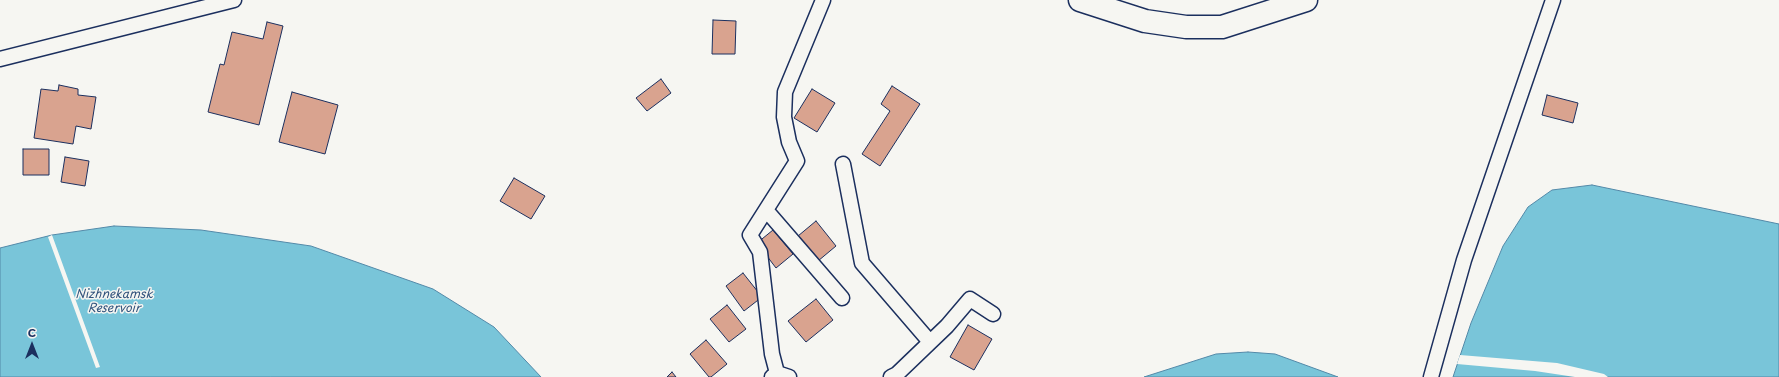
<!DOCTYPE html>
<meta charset="utf-8">
<style>
body{margin:0}
#map{position:relative;width:1779px;height:377px;overflow:hidden;background:#f6f6f2;font-family:"Playpen Sans",sans-serif}
canvas{display:block}
.north{position:absolute;left:12px;top:325px;width:40px;height:40px;-webkit-text-stroke:3px #f6f6f2;paint-order:stroke;rotate:0deg;font-size:11px;font-weight:700;line-height:16px;text-align:center;color:#1b2f5e}
.north::after{content:'';display:block;margin:auto;width:14px;height:18px;background:#1b2f5e;clip-path:polygon(50% 0,100% 100%,50% 72%,0 100%)}
</style>
<div id="map">
<canvas width="1779" height="377"></canvas>
<div class="north">С</div>
</div>
<script>
const g = document.querySelector('canvas').getContext('2d');
g.lineJoin = 'round';
function paint(path, color) { g.fillStyle = color; g.fill(path, 'evenodd'); }
const shape = rows => new Path2D(rows.map(r => 'M' + r).join(''));
function trace(path, color, width, dash) { g.strokeStyle = color; g.lineWidth = width; g.lineCap = dash ? 'butt' : 'round'; g.setLineDash(dash || []); g.stroke(path); }
function drawText(font, color, halo, rows, align = 'center') {
  g.font = font + ' "Playpen Sans",sans-serif'; g.lineWidth = 3; g.setLineDash([]); g.textBaseline = 'middle'; g.strokeStyle = halo; g.fillStyle = color; for (const [text, x, y, turn = 0] of rows) {
    g.save(); g.translate(x, y); g.rotate((+turn || 0) * Math.PI / 180); g.textAlign = isNaN(turn) ? turn : align; if (halo) g.strokeText(text, 0, 0); g.fillText(text, 0, 0); g.restore();
  }
}
const water = shape([
 [1592,185,1779,224,1779,377,1453,377,1471,323,1503,246,1528,207,1552,190,1592,185],
 [114,226,201,230,311,246,433,289,494,327,541,377,0,377,0,248,52,235,114,226],
 [1248,352,1275,354,1338,377,1144,377,1216,354,1248,352]
]);
paint(water, '#79c5d9');
trace(water, '#5389a8', 1);
paint(shape([
 [52,235,100,367,96,368,48,237],
 [1460,355,1557,363,1604,374,1608,377,1575,377,1535,371,1457,364]
]), '#f6f6f2');
const building = shape([
 [713,20,736,21,735,54,712,54,713,20],
 [267,22,283,26,259,125,208,112,220,64,224,65,232,32,263,39,267,22],
 [661,79,671,93,647,111,636,98,661,79],
 [59,85,78,89,78,95,96,97,91,129,76,126,73,144,34,138,41,89,58,91,59,85],
 [892,86,920,104,880,166,862,154,890,111,881,104,892,86],
 [812,89,835,103,817,132,794,118,812,89],
 [292,92,338,105,325,154,279,142,292,92],
 [1547,95,1578,103,1573,123,1542,115,1547,95],
 [23,149,49,149,49,175,23,175,23,149],
 [65,157,89,161,85,186,61,182,65,157],
 [514,178,545,196,531,219,500,201,514,178],
 [816,221,836,246,818,261,798,236,816,221],
 [773,230,793,254,776,268,757,243,773,230],
 [743,273,762,297,744,311,726,286,743,273],
 [816,299,833,320,806,342,788,321,816,299],
 [727,305,746,329,729,342,710,319,727,305],
 [968,325,992,339,974,370,950,357,968,325],
 [706,340,727,364,711,377,709,377,690,354,706,340],
 [672,372,676,377,667,377,672,372]
]);
paint(building, '#d9a38f');
trace(building, '#1b2f5e', 1);
const service = shape([
 [0,59,234,0],
 [843,164,862,263,930,342],
 [766,210,842,298],
 [777,373,789,377],
 [772,377,777,373,772,354,760,252,750,235,797,161,789,142,784,117,785,92,823,0],
 [891,377,897,374,947,326,970,299,993,314],
 [1431,377,1464,260,1553,0]
]);
const minor = shape([
 [1080,0,1145,21,1186,27,1222,27,1306,0]
]);
trace(service, '#1b2f5e', 17);
trace(minor, '#1b2f5e', 25);
trace(service, '#f6f6f2', 14);
trace(minor, '#f6f6f2', 22);
drawText('italic 12px', '#32547d', '#f6f6f2', [
 ["Nizhnekamsk",114,295],
 ["Reservoir",114,309]
]);
</script>
